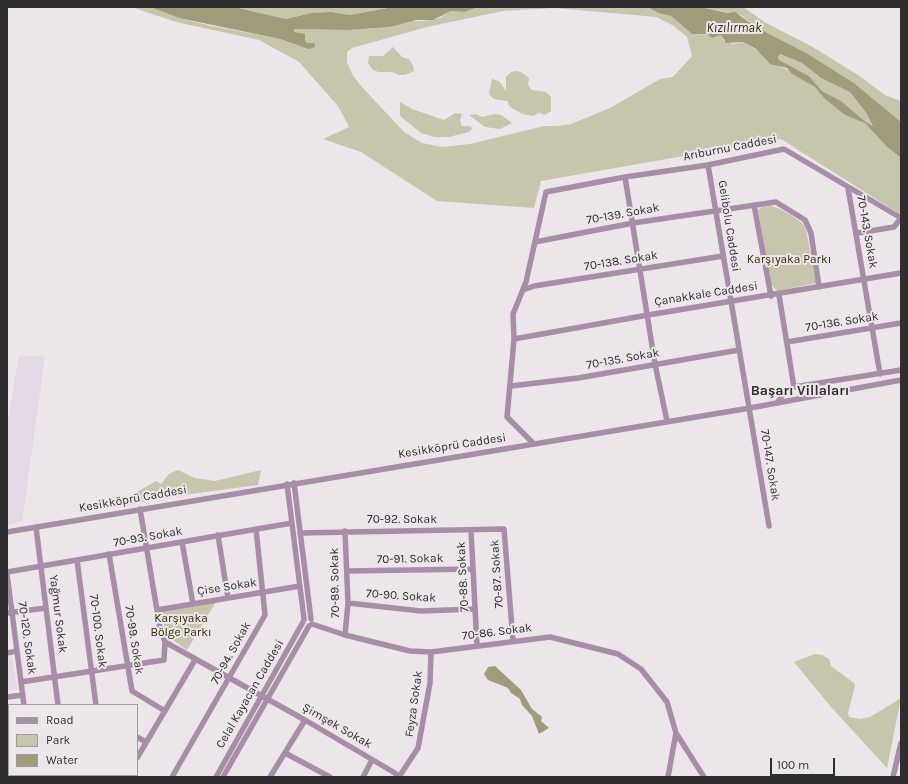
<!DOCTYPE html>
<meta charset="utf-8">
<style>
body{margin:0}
#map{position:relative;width:908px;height:784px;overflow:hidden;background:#ece6eb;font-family:Karla,sans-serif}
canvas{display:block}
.frame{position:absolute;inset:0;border:8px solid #2f2d2f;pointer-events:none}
.legend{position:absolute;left:8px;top:704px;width:130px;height:72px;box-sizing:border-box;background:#ece6eb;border:1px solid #a09ca0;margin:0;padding:5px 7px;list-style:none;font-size:12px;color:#2f2d2f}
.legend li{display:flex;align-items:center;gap:8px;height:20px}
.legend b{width:20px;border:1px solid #a09ca0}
.scale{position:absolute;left:770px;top:758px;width:65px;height:18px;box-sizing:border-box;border:2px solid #2f2d2f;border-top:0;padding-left:5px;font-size:12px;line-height:14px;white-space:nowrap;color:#2f2d2f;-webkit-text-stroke:3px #ece6eb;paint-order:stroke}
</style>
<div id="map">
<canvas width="908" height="784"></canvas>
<div class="frame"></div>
<ul class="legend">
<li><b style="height:5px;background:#a78da7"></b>Road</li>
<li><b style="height:11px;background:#c7c5ac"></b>Park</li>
<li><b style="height:11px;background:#9f9c7b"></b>Water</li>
</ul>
<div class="scale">100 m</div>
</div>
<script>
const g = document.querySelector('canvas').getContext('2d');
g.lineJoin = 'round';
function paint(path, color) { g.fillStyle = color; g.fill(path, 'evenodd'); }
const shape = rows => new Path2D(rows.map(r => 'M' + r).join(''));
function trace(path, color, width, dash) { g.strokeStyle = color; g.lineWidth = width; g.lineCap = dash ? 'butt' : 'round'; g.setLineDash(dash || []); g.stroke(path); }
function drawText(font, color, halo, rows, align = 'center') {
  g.font = font + ' Karla,sans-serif'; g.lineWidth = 4; g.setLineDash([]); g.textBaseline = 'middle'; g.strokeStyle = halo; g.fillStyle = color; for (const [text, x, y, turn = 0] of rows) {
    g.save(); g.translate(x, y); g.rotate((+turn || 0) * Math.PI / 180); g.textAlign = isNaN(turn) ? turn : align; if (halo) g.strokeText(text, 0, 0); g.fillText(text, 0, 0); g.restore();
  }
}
paint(shape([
 [19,355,45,357,22,522,7,525,7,426],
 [12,656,17,689,7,690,7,657]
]), '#e3d8e3');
paint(shape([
 [131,7,150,7,179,18,212,26,280,39,292,43,308,43,294,32,294,29,348,30,390,27,410,21,423,21,440,18,451,11,465,12,478,7,648,7,658,13,671,16,692,34,721,35,724,41,733,44,743,42,761,53,768,62,791,71,792,74,816,87,824,98,865,123,887,147,901,158,901,215,781,139,541,181,534,208,437,201,361,152,323,139,349,127,338,106,299,62,259,40,176,22],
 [555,8,656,17,674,26,687,37,692,56,673,77,660,79,610,108,571,124,557,126,544,126,470,144,442,147,422,143,404,132,361,86,352,74,347,62,347,52,352,48,427,27,503,11],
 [234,7,393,7,350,15,331,12,311,13,286,19],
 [700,7,743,7,766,23,811,46,858,75,885,95,901,101,901,122,854,83,808,54,756,27,741,15],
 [393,47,402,57,409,59,413,65,414,71,405,75,399,75,392,72,378,72,372,69,368,63,369,56,383,56],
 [780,54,802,63,821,78,850,92,867,114,874,126,866,122,841,101,822,91,809,76,779,60,778,57],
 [518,71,524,74,529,78,528,85,532,90,546,92,551,97,551,111,545,115,539,113,533,116,522,114,510,107,507,101,494,99,489,94,492,79,499,81,506,91,506,77,511,72],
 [400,102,412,109,444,120,455,113,462,114,460,120,462,126,469,126,473,128,469,132,449,137,435,137,421,133,400,116],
 [476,114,482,117,495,114,501,115,512,123,500,129,485,127,469,115],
 [771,206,780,209,791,215,802,223,806,229,816,283,777,291,771,284,758,210,762,207],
 [178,470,195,478,215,481,261,470,258,485,191,494,109,508,112,501,125,499,156,481,161,484,169,474],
 [216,602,187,650,171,639,165,633,162,611],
 [815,654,822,655,829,659,831,666,854,683,855,686,848,713,849,717,860,719,870,717,901,698,887,768,831,707,794,662]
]), '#c7c5ac');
paint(shape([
 [150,7,234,7,286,19,311,13,331,12,350,15,393,7,478,7,465,12,451,11,433,20,416,20,390,27,348,30,294,29,294,32,305,34,305,41,308,43,315,43,315,47,309,49,280,39,179,18],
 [648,7,700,7,728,13,735,12,756,27,808,54,854,83,901,122,901,158,887,147,865,123,845,115,824,98,815,87,792,74,787,68,770,64,756,49,743,42,726,43,721,35,712,38,707,34,692,34,671,16,658,13],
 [780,54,802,63,821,78,850,92,867,114,873,126,866,122,841,101,822,91,809,76,779,60,778,57],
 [495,666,521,690,532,709,542,717,541,721,549,728,539,734,532,716,522,705,520,699,511,693,508,688,488,680,484,674,488,667]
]), '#9f9c7b');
trace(shape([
 [708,165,769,526],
 [625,177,655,364,667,421],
 [848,188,880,374],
 [754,205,771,296],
 [858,233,894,227,901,218],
 [535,242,633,223,776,202,805,220,811,233,819,287],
 [523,290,534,286,723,256],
 [514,339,648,315,901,273],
 [787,342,901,323],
 [511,386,578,378,739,350],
 [794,387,901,370],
 [777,403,784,393,794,387,779,295],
 [534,444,507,417,514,339,513,314,526,282,546,192,625,177,708,165,784,149,901,218],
 [294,483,311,619],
 [287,484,304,619],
 [140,509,160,628,165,642,305,720,395,773,398,777],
 [36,527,58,705],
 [471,530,477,646],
 [345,531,348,603,345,635],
 [7,532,750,408,901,380],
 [300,533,504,529,513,641],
 [218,535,228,598],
 [182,542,193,604],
 [109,554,132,691,165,711],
 [77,560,96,705],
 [347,571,473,569],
 [7,572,292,523],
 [7,574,24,705],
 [348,603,421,611,475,609],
 [157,610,300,586],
 [7,613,46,608],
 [312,624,345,635,410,651,431,652,550,637,618,654,641,669,667,702,676,733,668,777],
 [7,653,17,651],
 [21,682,164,660,165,642],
 [7,697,23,695],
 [676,733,704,777],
 [137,737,146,742],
 [7,738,9,737],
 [285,753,330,777],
 [137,758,195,660],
 [39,775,49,777],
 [131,775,134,777],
 [20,777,35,775],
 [172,777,265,615,256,529],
 [216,777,303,622],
 [223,777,309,626],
 [270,777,305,720],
 [363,777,372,760],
 [399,777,418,748,430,683,431,652],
 [893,777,901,743]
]), '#a78da7', 5.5);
drawText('12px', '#2f2d2f', '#ece6eb', [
 ["Arıburnu Caddesi",730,148,-11],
 ["70-139. Sokak",623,214,-10],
 ["Gelibolu Caddesi",729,226,81],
 ["70-143. Sokak",867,232,80],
 ["70-138. Sokak",621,261,-9],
 ["Çanakkale Caddesi",706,294,-9],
 ["70-136. Sokak",842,322,-9],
 ["70-135. Sokak",623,359,-10],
 ["Kesikköprü Caddesi",452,446,-9],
 ["70-147. Sokak",770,465,81],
 ["Kesikköprü Caddesi",133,499,-10],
 ["70-92. Sokak",402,520],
 ["70-93. Sokak",148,537,-10],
 ["70-91. Sokak",410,559,-1],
 ["70-87. Sokak",497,574,-94],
 ["70-88. Sokak",463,577,-93],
 ["70-89. Sokak",335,583,-91],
 ["Çise Sokak",227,587,-9],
 ["70-90. Sokak",401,596,4],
 ["Yağmur Sokak",58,614,83],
 ["70-100. Sokak",98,631,83],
 ["70-86. Sokak",497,632,-7],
 ["70-120. Sokak",27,638,82],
 ["70-99. Sokak",134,640,81],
 ["70-94. Sokak",231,653,-61],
 ["Celal Kayacan Caddesi",250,694,-60],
 ["Feyza Sokak",414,704,-82],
 ["Şimşek Sokak",337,726,30]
]);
drawText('12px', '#332e01', '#ece6eb', [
 ["Karşıyaka Parkı",789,260],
 ["Karşıyaka",181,619],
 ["Bölge Parkı",181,633]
]);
drawText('italic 13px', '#2f2b00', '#ece6eb', [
 ["Kızılırmak",734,28]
]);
drawText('bold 14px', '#2f2d2f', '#ece6eb', [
 ["Başarı Villaları",800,391]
]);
</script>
